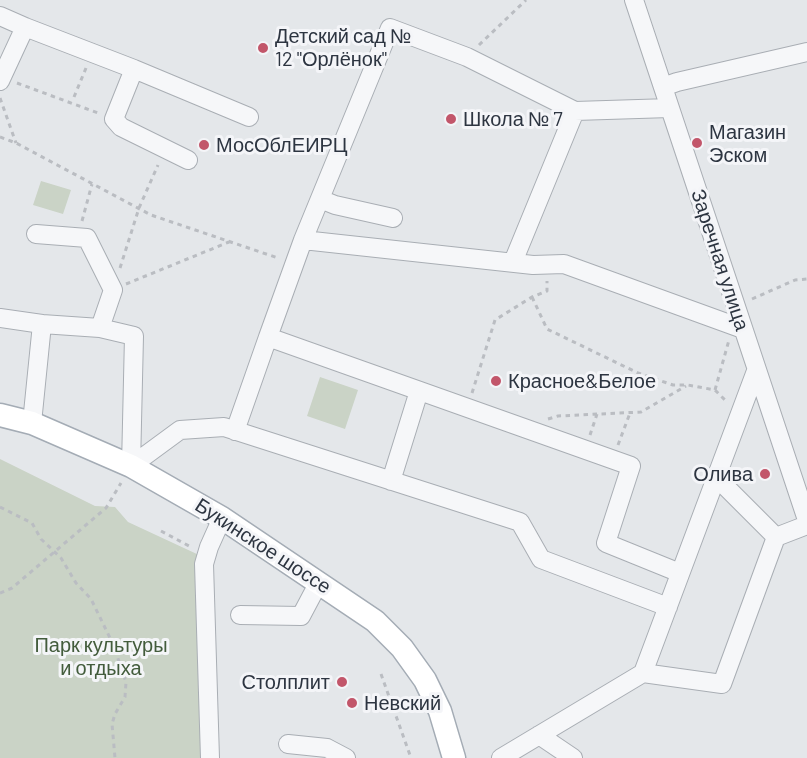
<!DOCTYPE html>
<meta charset="utf-8">
<style>
body{margin:0}
canvas{display:block;background:#e4e7ea}
</style>
<canvas width="807" height="758"></canvas>
<script>
const g = document.querySelector('canvas').getContext('2d');
g.lineJoin = 'round';
function paint(path, color) { g.fillStyle = color; g.fill(path, 'evenodd'); }
const shape = rows => new Path2D(rows.map(r => 'M' + r).join(''));
function trace(path, color, width, dash) { g.strokeStyle = color; g.lineWidth = width; g.lineCap = dash ? 'butt' : 'round'; g.setLineDash(dash || []); g.stroke(path); }
function drawText(font, color, halo, rows, align = 'center') {
  g.font = font + ' Barlow,sans-serif'; g.lineWidth = 6; g.setLineDash([]); g.textBaseline = 'middle'; g.strokeStyle = halo; g.fillStyle = color; for (const [text, x, y, turn = 0] of rows) {
    g.save(); g.translate(x, y); g.rotate((+turn || 0) * Math.PI / 180); g.textAlign = isNaN(turn) ? turn : align; if (halo) g.strokeText(text, 0, 0); g.fillText(text, 0, 0); g.restore();
  }
}
paint(shape([
 [41,181,71,190,63,214,33,205],
 [320,377,358,390,345,429,307,416],
 [0,459,95,506,115,507,128,522,199,555,203,758,0,758]
]), '#cad3c6');
const minor = shape([
 [634,0,807,520],
 [0,16,25,27,0,81],
 [25,27,134,69,249,117],
 [134,69,114,119,121,127,188,160],
 [663,87,677,82,807,52],
 [575,111,670,108],
 [320,199,335,205,393,218],
 [36,234,87,238,113,290,100,328],
 [303,240,533,265,564,264,743,329],
 [513,262,575,111,467,57,390,28,303,240,268,337,631,466,606,543,680,573],
 [0,318,42,324,32,423],
 [42,324,100,328,134,336,131,466,180,430,224,427,520,522,541,559,668,607],
 [235,431,268,337],
 [716,477,776,537],
 [391,481,419,391],
 [240,615,301,616,319,582],
 [643,673,756,371],
 [539,735,573,758],
 [288,744,327,748,346,758],
 [210,758,204,564,209,547,222,518],
 [501,758,643,673,722,684,776,537,807,525]
]);
const major = shape([
 [0,415,32,423,131,466,222,518,375,621,402,648,425,680,440,711,454,758]
]);
trace(minor, '#a9aeb4', 20);
trace(major, '#a4acb5', 25);
trace(shape([
 [479,45,526,0],
 [17,83,98,113],
 [74,97,86,68],
 [0,98,16,143],
 [0,137,16,143,151,215,278,258],
 [82,221,92,184],
 [120,268,139,208,158,165],
 [126,284,229,242],
 [532,297,547,329,638,373,673,385,688,385,715,390,727,402],
 [752,299,795,280,807,279],
 [715,390,729,340],
 [472,393,495,320,532,297,547,291,547,281],
 [548,419,558,416,641,412,686,386],
 [590,435,597,414],
 [618,445,630,413],
 [0,507,32,523,41,539,61,558,76,583,91,599,113,644,126,682,125,697,115,714,112,724,115,758],
 [161,531,191,547],
 [0,593,12,588,106,508,121,483],
 [381,674,411,758]
]), '#babdc2', 3, [4.5, 4.5]);
trace(minor, '#f6f7f9', 18);
trace(major, '#fff', 22);
for (const [x, y, r, color] of [
 [263,48,6,"#c2566a"],
 [451,119,6,"#c2566a"],
 [697,143,6,"#c2566a"],
 [204,145,6,"#c2566a"],
 [496,381,6,"#c2566a"],
 [765,474,6,"#c2566a"],
 [342,682,6,"#c2566a"],
 [352,703,6,"#c2566a"]
]) { const dot = new Path2D(); dot.arc(x, y, r, 0, 2 * Math.PI); g.fillStyle = color; g.fill(dot); trace(dot, '#f4f5f8', 2); }
drawText('20px', '#2d3541', '#f4f5f8', [
 ["Детский сад №",275,36],
 ["12 \"Орлёнок\"",275,59],
 ["Школа № 7",463,119],
 ["Магазин",709,132],
 ["Эском",709,155],
 ["МосОблЕИРЦ",216,145],
 ["Красное&Белое",508,381],
 ["Олива",753,474,"right"],
 ["Столплит",330,682,"right"],
 ["Невский",364,703]
], 'left');
drawText('20px', '#2d3541', '#f4f5f8', [
 ["Заречная улица",720,260,72],
 ["Букинское шоссе",263,546,33]
]);
drawText('20px', '#435c3c', '#f4f5f8', [
 ["Парк культуры",101,645],
 ["и отдыха",101,668]
]);
</script>
